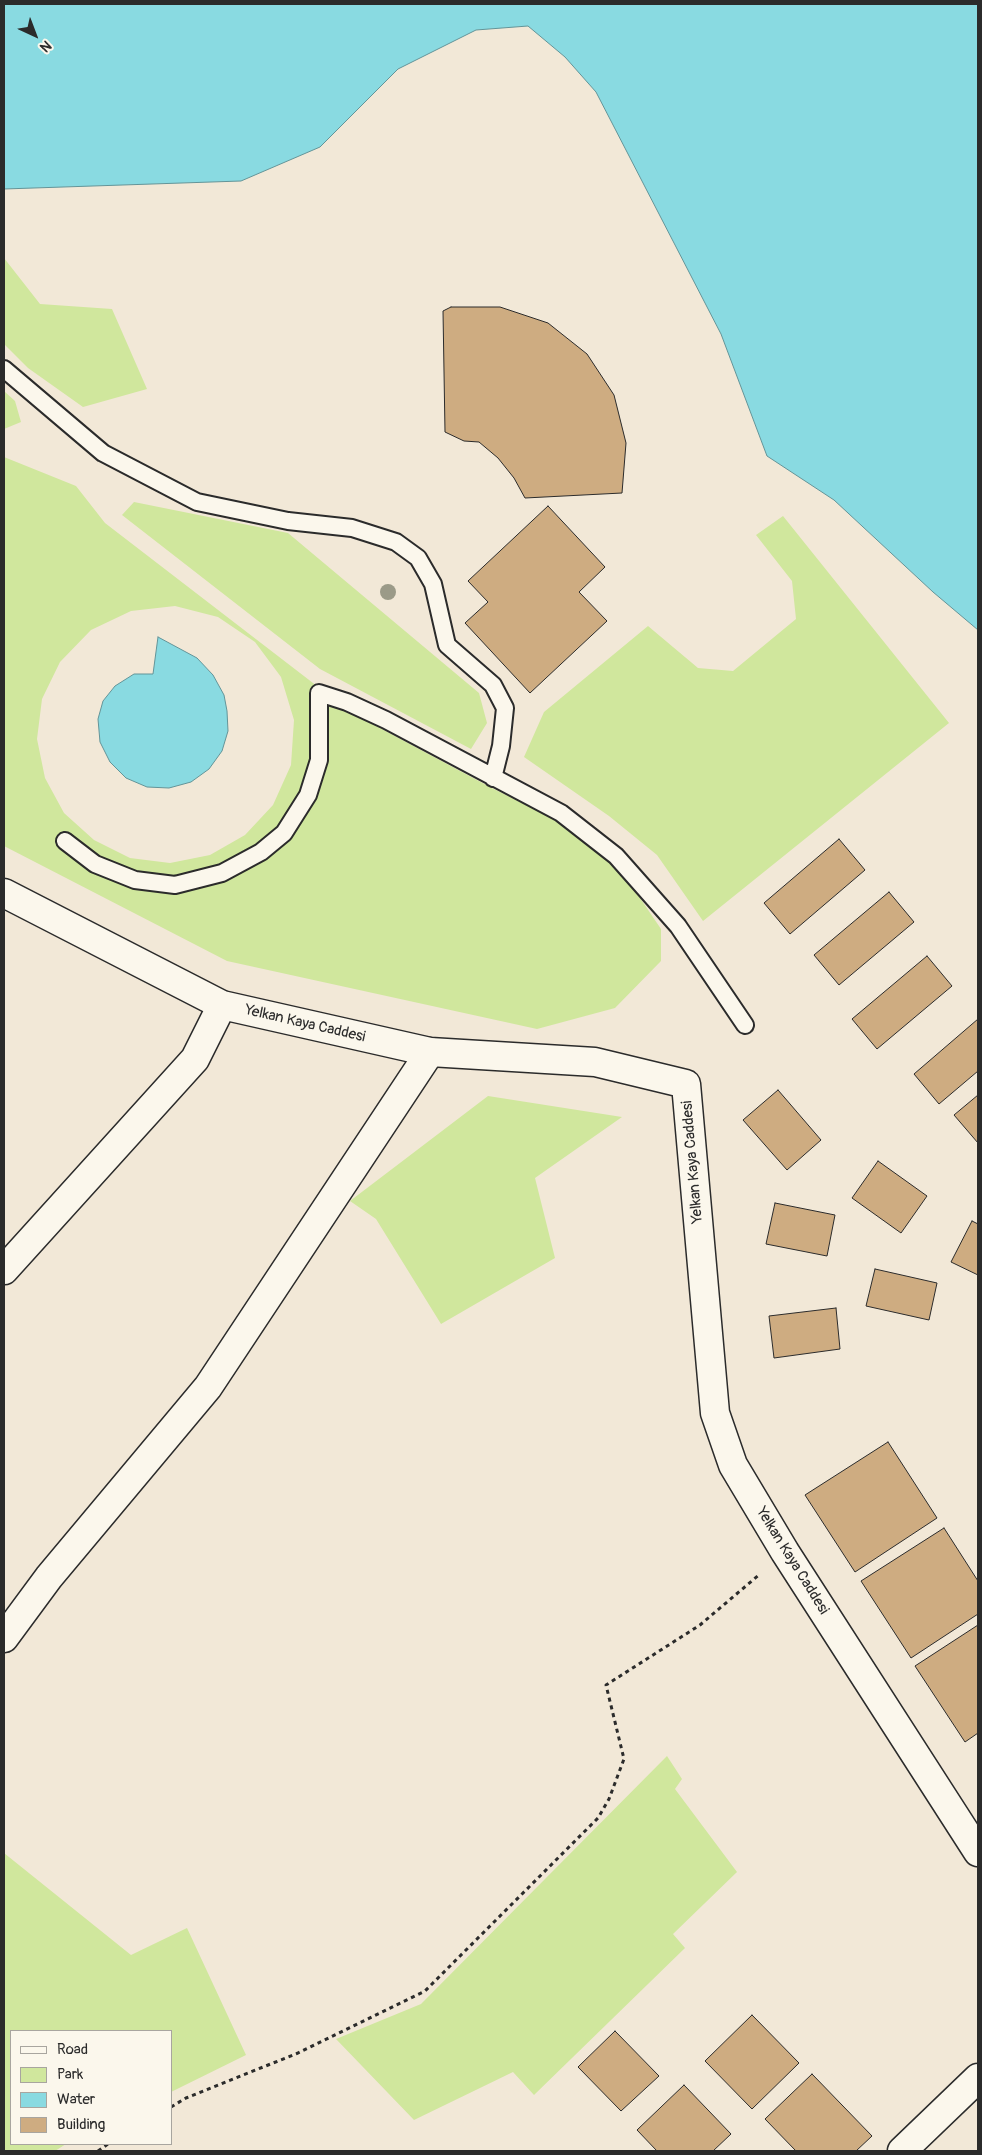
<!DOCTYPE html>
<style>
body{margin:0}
#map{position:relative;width:982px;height:2155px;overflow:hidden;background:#f2e8d7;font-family:Pangolin,sans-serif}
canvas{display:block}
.frame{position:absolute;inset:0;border:5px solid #2b2b2b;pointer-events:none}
.legend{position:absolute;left:10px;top:2030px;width:162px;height:115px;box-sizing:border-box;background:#fbf7ec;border:1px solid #a8a59f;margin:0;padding:6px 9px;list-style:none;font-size:15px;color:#2b2b2b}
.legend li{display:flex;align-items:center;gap:10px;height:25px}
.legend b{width:25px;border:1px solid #a8a59f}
.north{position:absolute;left:10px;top:10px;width:50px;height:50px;-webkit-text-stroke:4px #fbf7ec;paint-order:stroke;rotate:137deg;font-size:14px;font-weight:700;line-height:20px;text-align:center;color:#2b2b2b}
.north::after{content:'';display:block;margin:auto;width:18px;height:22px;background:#2b2b2b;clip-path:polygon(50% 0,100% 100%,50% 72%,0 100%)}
</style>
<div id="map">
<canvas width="982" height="2155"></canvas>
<div class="frame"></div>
<ul class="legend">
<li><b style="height:6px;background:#fbf7ec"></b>Road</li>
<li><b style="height:14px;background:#d0e79d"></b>Park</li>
<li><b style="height:14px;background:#89dae1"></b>Water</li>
<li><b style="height:14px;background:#ceac81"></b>Building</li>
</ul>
<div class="north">N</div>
</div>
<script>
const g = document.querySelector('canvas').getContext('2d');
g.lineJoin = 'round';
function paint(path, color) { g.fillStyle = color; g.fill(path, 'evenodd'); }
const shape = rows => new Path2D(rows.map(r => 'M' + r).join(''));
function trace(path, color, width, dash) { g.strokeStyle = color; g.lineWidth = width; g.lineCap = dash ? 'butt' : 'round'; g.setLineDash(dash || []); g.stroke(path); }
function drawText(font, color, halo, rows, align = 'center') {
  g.font = font + ' Pangolin,sans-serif'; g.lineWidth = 4; g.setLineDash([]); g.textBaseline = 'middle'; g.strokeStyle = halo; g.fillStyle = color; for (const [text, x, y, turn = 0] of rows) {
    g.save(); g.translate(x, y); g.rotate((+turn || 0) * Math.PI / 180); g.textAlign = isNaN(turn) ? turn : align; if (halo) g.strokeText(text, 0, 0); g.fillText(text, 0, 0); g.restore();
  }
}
paint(shape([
 [4,258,40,304,112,309,147,389,83,407,28,368,4,344],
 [4,391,15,401,21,422,4,429],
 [4,457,76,486,105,523,352,713,490,787,558,821,619,867,661,929,661,961,615,1008,537,1029,227,961,4,846],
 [175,606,218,617,255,642,281,677,294,720,291,765,273,805,245,835,210,855,170,863,130,858,94,840,64,813,45,778,37,739,42,699,60,662,91,630,131,611],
 [134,502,288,533,479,693,487,723,471,749,320,669,122,515],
 [783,516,949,723,703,921,657,855,609,816,524,757,544,712,648,626,698,668,733,671,796,619,792,581,756,535],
 [488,1096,622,1117,535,1178,555,1258,441,1324,376,1219,350,1201],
 [667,1756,682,1779,675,1789,737,1872,673,1934,685,1948,534,2095,513,2072,414,2120,336,2039,421,2004],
 [4,1853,131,1955,187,1928,246,2055,171,2092,171,2031,11,2031,11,2144,66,2144,55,2151,4,2151]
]), '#d0e79d');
const water = shape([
 [4,4,978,4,978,630,933,592,834,500,767,456,721,334,596,92,565,57,528,26,476,30,398,69,320,147,241,181,4,189,4,4],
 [158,637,197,658,213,675,224,695,227,711,228,731,222,751,209,769,191,782,169,788,147,787,126,778,110,762,100,742,98,719,103,701,115,686,134,674,153,674,158,637]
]);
paint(water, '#89dae1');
trace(water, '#639498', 1);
const building = shape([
 [451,307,500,307,548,323,587,354,614,395,626,443,622,493,525,498,514,478,498,458,479,442,464,441,445,432,443,311,451,307],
 [548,506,605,567,579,592,607,621,530,693,465,623,488,602,468,581,548,506],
 [839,839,865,870,790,934,764,903,839,839],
 [889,892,914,922,839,985,814,955,889,892],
 [927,956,952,986,877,1049,852,1019,927,956],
 [978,1019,978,1071,939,1104,914,1074,978,1019],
 [778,1090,821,1140,787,1170,743,1120,778,1090],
 [978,1095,978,1143,954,1115,978,1095],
 [878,1161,927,1196,901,1233,852,1198,878,1161],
 [775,1203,835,1215,827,1256,766,1244,775,1203],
 [972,1221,978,1224,978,1275,951,1262,972,1221],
 [875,1269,937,1283,929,1320,866,1306,875,1269],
 [836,1308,840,1349,774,1358,769,1316,836,1308],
 [888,1442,937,1518,855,1572,805,1495,888,1442],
 [944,1528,978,1581,978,1614,911,1658,861,1581,944,1528],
 [978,1625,978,1733,965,1742,915,1666,978,1625],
 [752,2015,799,2063,752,2109,705,2061,752,2015],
 [615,2031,659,2076,621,2111,578,2067,615,2031],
 [812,2074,872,2136,856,2151,796,2151,765,2119,812,2074],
 [684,2085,731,2134,713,2151,657,2151,637,2130,684,2085]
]);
paint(building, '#ceac81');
trace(building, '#2b2b2b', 1);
const service = shape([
 [4,369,103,453,197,502,288,521,352,528,396,542,418,558,433,584,447,645,493,685,505,708,501,746,493,778],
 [65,841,95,864,135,880,175,885,222,873,261,852,284,833,308,795,319,760,319,693,347,702,386,720,561,813,616,856,678,926,745,1025]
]);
const minor = shape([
 [4,1270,195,1059,222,1005],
 [4,1638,49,1577,208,1387,430,1052],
 [902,2151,978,2078]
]);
const tertiary = shape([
 [4,893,222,1005,430,1052,595,1062,686,1084,715,1413,733,1465,785,1552,978,1852]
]);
trace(service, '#2b2b2b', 20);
trace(minor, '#2b2b2b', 31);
trace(tertiary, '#2b2b2b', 31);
trace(shape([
 [171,2107,186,2098,298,2053,425,1991,598,1818,609,1799,624,1759,606,1685,700,1625,760,1574],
 [98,2151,108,2144]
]), '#2b2b2b', 3, [4, 4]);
trace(service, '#fbf7ec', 16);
trace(minor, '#fbf7ec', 28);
trace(tertiary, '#fbf7ec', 28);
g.fillStyle = '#9b9a88';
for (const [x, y] of [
 [388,592]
]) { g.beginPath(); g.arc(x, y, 8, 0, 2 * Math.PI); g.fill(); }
drawText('15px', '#2b2b2b', '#fbf7ec', [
 ["Yelkan Kaya Caddesi",305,1024,13],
 ["Yelkan Kaya Caddesi",693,1162,-95],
 ["Yelkan Kaya Caddesi",792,1561,58]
]);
</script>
